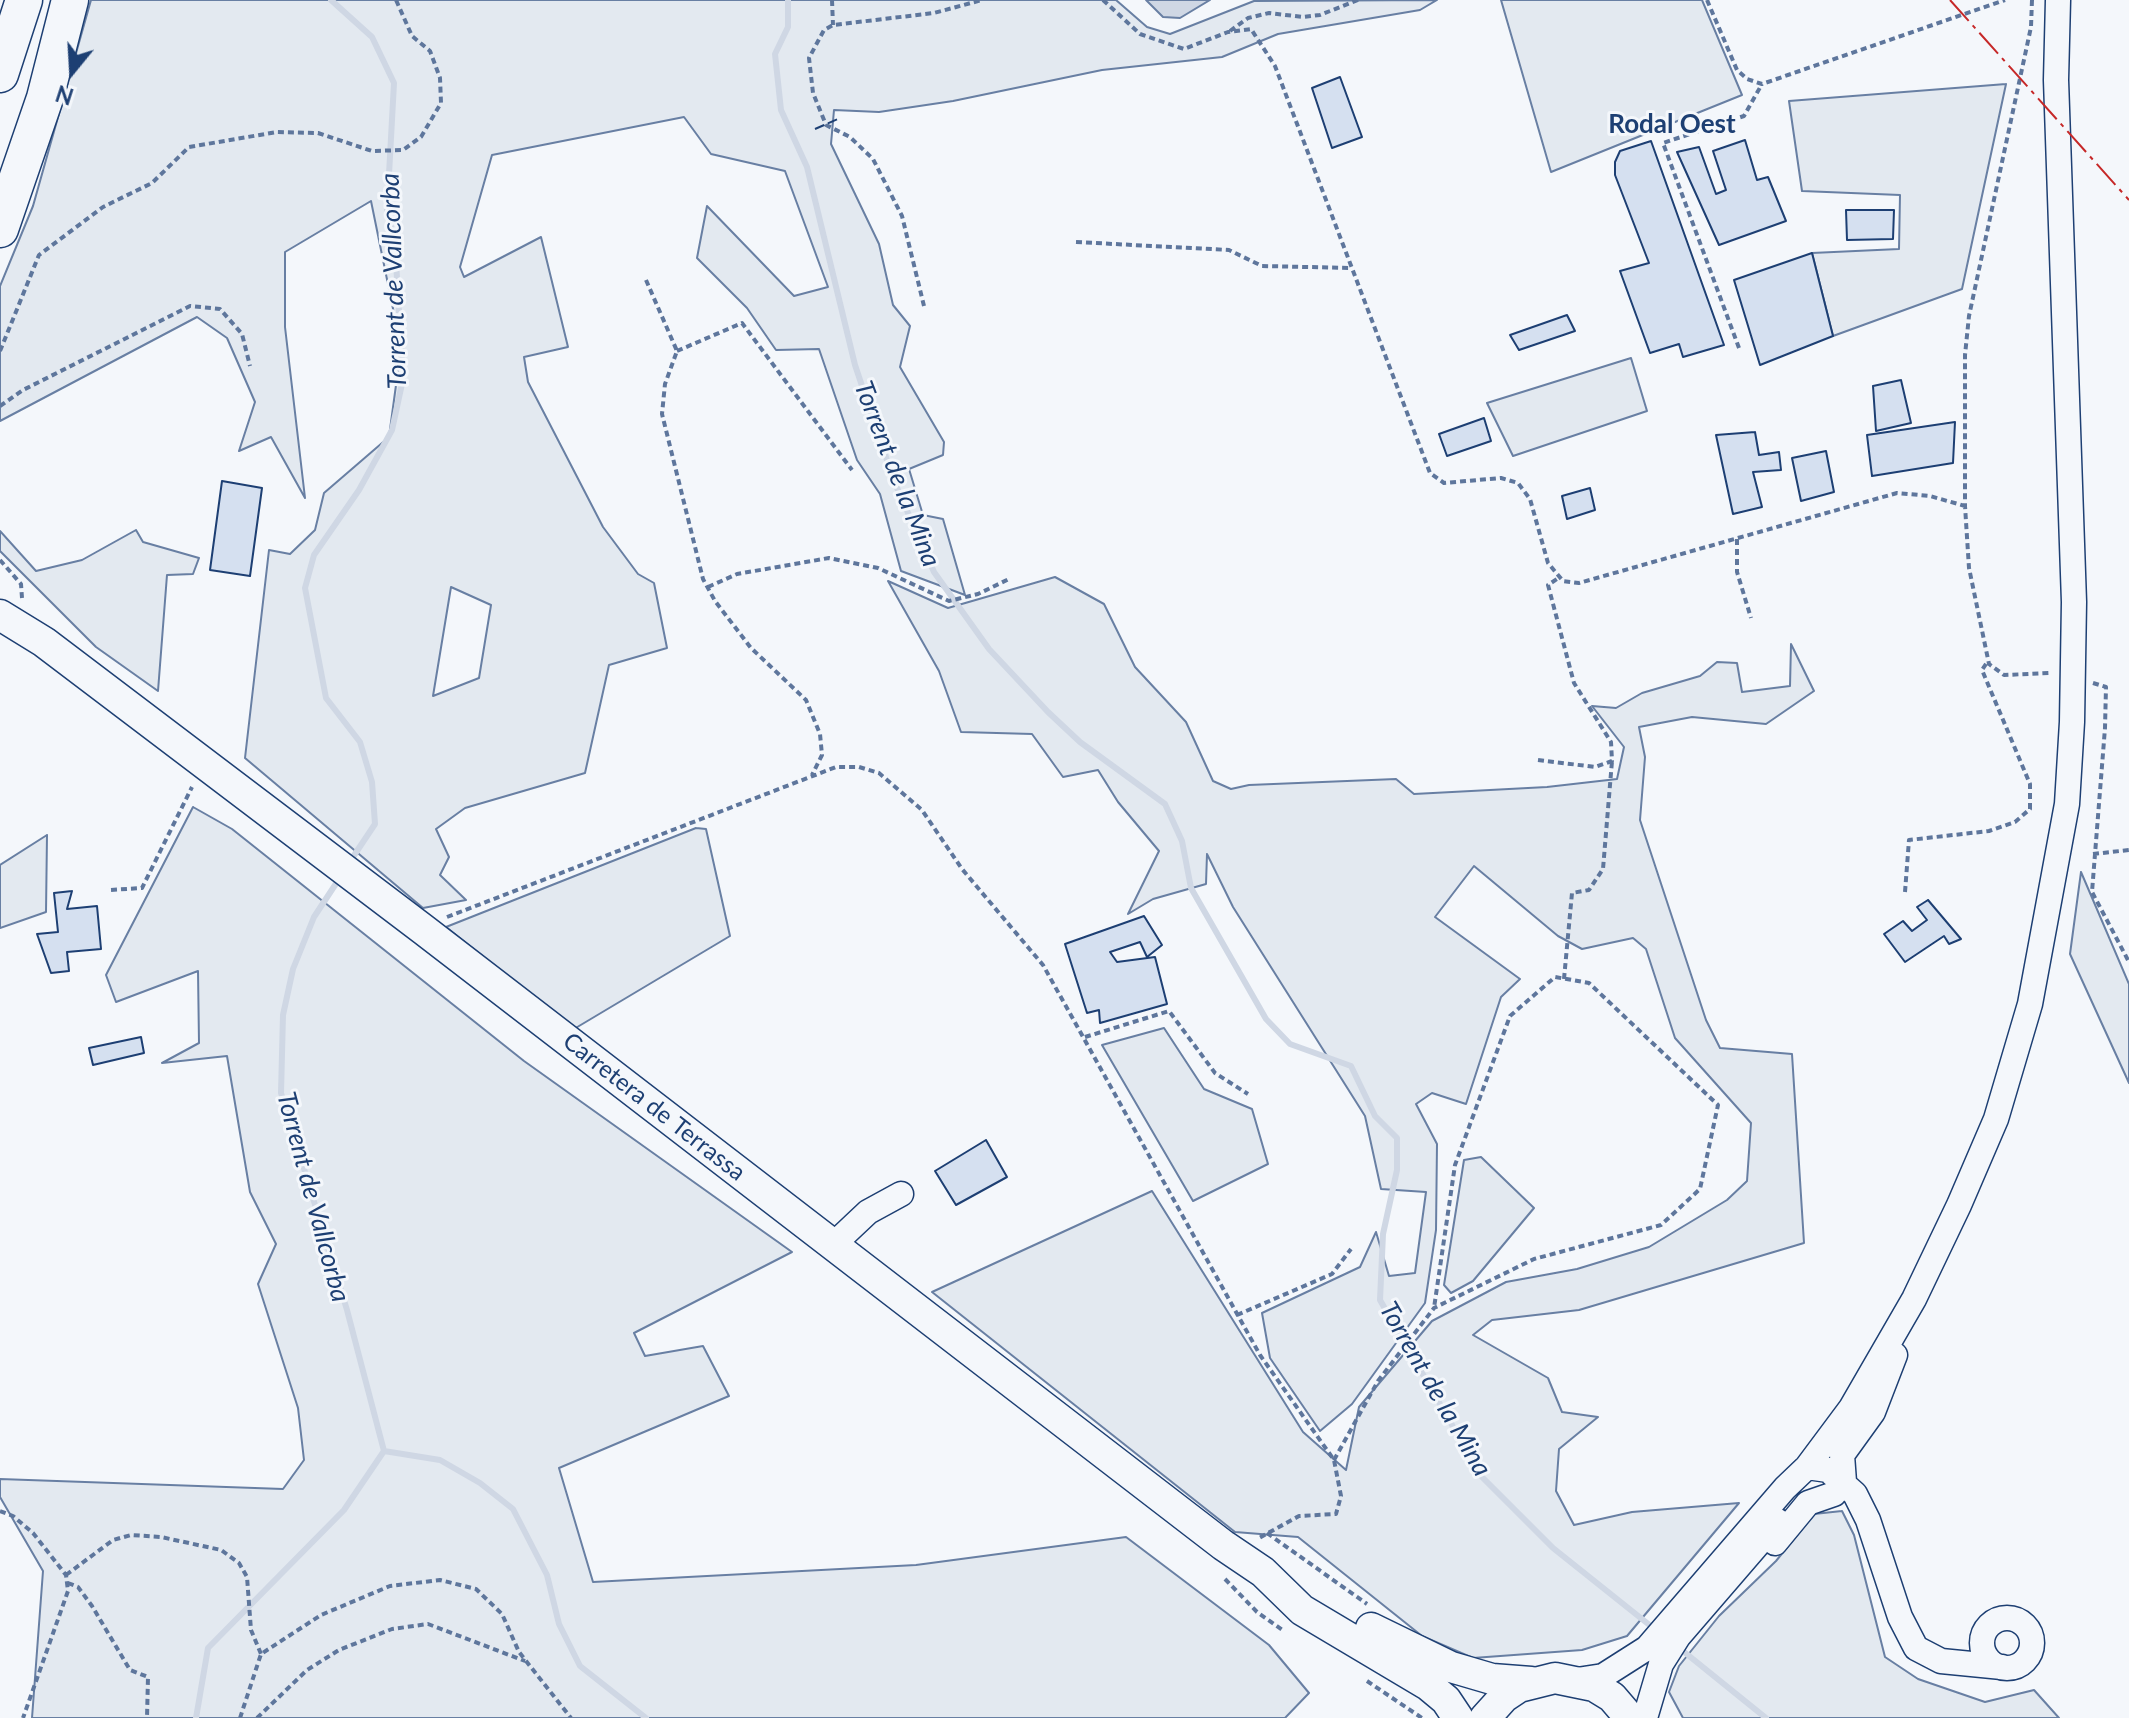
<!DOCTYPE html>
<style>
body{margin:0}
#map{position:relative;width:2129px;height:1718px;overflow:hidden;background:#f4f7fb;font-family:Lato,sans-serif}
canvas{display:block}
.north{position:absolute;left:32px;top:32px;width:80px;height:80px;-webkit-text-stroke:6px #f4f7fb;paint-order:stroke;rotate:198deg;font-size:22px;font-weight:700;line-height:32px;text-align:center;color:#1d3f73}
.north::after{content:'';display:block;margin:auto;width:28px;height:36px;background:#1d3f73;clip-path:polygon(50% 0,100% 100%,50% 72%,0 100%)}
</style>
<div id="map">
<canvas width="2129" height="1718"></canvas>
<div class="north">N</div>
</div>
<script>
const g = document.querySelector('canvas').getContext('2d');
g.lineJoin = 'round';
function paint(path, color) { g.fillStyle = color; g.fill(path, 'evenodd'); }
const shape = rows => new Path2D(rows.map(r => 'M' + r).join(''));
function trace(path, color, width, dash) { g.strokeStyle = color; g.lineWidth = width; g.lineCap = dash ? 'butt' : 'round'; g.setLineDash(dash || []); g.stroke(path); }
function drawText(font, color, halo, rows, align = 'center') {
  g.font = font + ' Lato,sans-serif'; g.lineWidth = 6; g.setLineDash([]); g.textBaseline = 'middle'; g.strokeStyle = halo; g.fillStyle = color; for (const [text, x, y, turn = 0] of rows) {
    g.save(); g.translate(x, y); g.rotate((+turn || 0) * Math.PI / 180); g.textAlign = isNaN(turn) ? turn : align; if (halo) g.strokeText(text, 0, 0); g.fillText(text, 0, 0); g.restore();
  }
}
const green = shape([
 [91,0,1116,0,1147,27,1170,34,1254,1,1437,0,1420,10,1278,34,1222,57,1102,70,953,101,879,112,834,110,831,144,879,244,893,305,910,326,900,367,944,442,943,455,909,469,923,515,943,519,965,595,901,571,880,494,857,460,819,349,776,350,747,308,697,258,707,206,794,296,828,287,785,171,711,154,684,117,492,155,460,267,464,277,541,237,568,347,524,357,528,382,603,527,638,574,654,583,667,648,609,665,585,773,465,808,436,829,449,857,440,875,466,900,423,908,245,758,269,550,290,554,315,530,324,493,389,437,401,348,371,201,285,252,285,327,305,498,271,437,239,451,255,402,227,338,197,317,0,421,0,286,33,206,91,0],
 [451,587,491,605,479,678,433,696,451,587],
 [1501,0,1702,0,1742,95,1551,172,1501,0],
 [2006,84,1962,289,1833,336,1812,253,1899,249,1900,195,1802,191,1789,101,2006,84],
 [1631,358,1647,411,1513,456,1487,403,1631,358],
 [136,530,143,542,199,558,193,574,167,575,158,691,96,647,0,551,0,531,36,571,82,560,136,530],
 [1055,577,1104,604,1135,667,1186,722,1213,781,1231,789,1249,785,1396,779,1414,794,1547,787,1617,779,1624,747,1592,706,1616,708,1642,693,1700,676,1717,662,1737,663,1742,692,1790,686,1791,644,1814,691,1766,724,1692,717,1639,727,1645,757,1640,820,1706,1020,1720,1048,1792,1054,1804,1243,1579,1310,1492,1320,1473,1335,1548,1378,1562,1412,1598,1417,1559,1449,1556,1491,1574,1525,1632,1512,1739,1503,1627,1636,1582,1650,1473,1658,1422,1636,1298,1537,1235,1532,932,1292,1152,1191,1303,1432,1346,1470,1359,1407,1432,1321,1506,1282,1577,1269,1649,1247,1727,1200,1747,1181,1751,1123,1675,1038,1646,949,1633,938,1582,949,1558,936,1474,866,1435,917,1520,979,1501,997,1466,1104,1432,1093,1416,1104,1437,1144,1436,1230,1425,1303,1352,1404,1320,1431,1270,1358,1262,1313,1360,1267,1376,1232,1389,1276,1415,1273,1426,1192,1381,1189,1365,1116,1233,907,1207,854,1206,884,1153,899,1128,914,1159,851,1118,802,1098,770,1063,777,1032,734,961,732,939,671,888,581,948,608,1055,577],
 [193,807,232,829,524,1061,792,1252,634,1333,645,1356,703,1346,729,1396,559,1468,593,1582,916,1565,1126,1537,1269,1645,1309,1693,1285,1718,32,1718,43,1571,0,1497,0,1479,283,1489,304,1460,298,1408,258,1284,276,1244,250,1192,227,1056,162,1063,199,1043,198,971,116,1002,106,975,193,807],
 [696,828,706,829,730,936,574,1029,446,927,696,828],
 [47,835,46,912,0,928,0,865,47,835],
 [2081,872,2129,984,2129,1083,2070,954,2081,872],
 [1164,1028,1204,1089,1252,1109,1268,1164,1193,1201,1102,1045,1164,1028],
 [1481,1157,1534,1208,1473,1281,1451,1293,1444,1285,1464,1160,1481,1157],
 [1842,1511,1854,1535,1885,1657,1918,1679,1985,1702,2034,1690,2059,1718,1683,1718,1669,1692,1679,1666,1719,1616,1776,1561,1814,1514,1842,1511]
]);
paint(green, '#e3e9f0');
trace(green, '#687fa3', 2);
const water = shape([
 [1146,0,1210,0,1180,18,1163,17,1146,0]
]);
paint(water, '#cfd7e4');
trace(water, '#687fa3', 2);
trace(shape([
 [331,0,372,37,394,83,387,211,395,245,403,379,392,430,359,490,314,555,305,588,326,698,360,742,372,782,375,824,349,863],
 [788,0,788,27,775,54,781,110,807,167,855,365,894,481,934,572,989,649,1048,712,1080,742,1165,804,1182,841,1191,888,1266,1019,1290,1044,1351,1066,1375,1116,1397,1138,1397,1170,1383,1234,1380,1300,1482,1477,1553,1548,1657,1631],
 [341,876,314,917,293,969,283,1015,281,1093,347,1310,384,1451,440,1460,480,1483,513,1509,547,1575,559,1624,580,1666,646,1718],
 [1678,1647,1766,1718],
 [196,1718,208,1648,344,1510,384,1451]
]), '#cfd7e4', 6);
const building = shape([
 [1340,77,1362,137,1332,148,1312,88,1340,77],
 [1745,140,1757,180,1768,177,1786,221,1719,245,1677,152,1699,147,1716,194,1726,190,1713,151,1745,140],
 [1651,141,1724,345,1683,357,1679,344,1650,353,1620,271,1649,263,1615,175,1615,162,1620,151,1651,141],
 [1846,210,1894,210,1893,239,1847,240,1846,210],
 [1812,253,1833,336,1760,365,1734,280,1812,253],
 [1567,315,1575,331,1519,350,1510,335,1567,315],
 [1901,380,1911,423,1876,431,1873,386,1901,380],
 [1484,418,1491,441,1447,456,1439,434,1484,418],
 [1955,422,1953,463,1872,476,1867,435,1955,422],
 [1755,432,1759,455,1779,452,1781,470,1753,472,1762,507,1733,514,1716,435,1755,432],
 [1826,451,1834,492,1801,501,1792,458,1826,451],
 [222,481,262,488,250,576,210,570,222,481],
 [1590,488,1595,510,1567,519,1562,496,1590,488],
 [72,891,67,909,97,906,101,949,67,952,69,971,51,973,37,934,58,932,54,893,72,891],
 [1928,900,1961,939,1949,944,1944,936,1905,962,1884,934,1903,921,1912,931,1927,920,1917,907,1928,900],
 [1144,916,1162,945,1147,957,1140,942,1110,952,1117,962,1155,957,1167,1004,1100,1023,1099,1010,1087,1013,1065,944,1144,916],
 [141,1037,144,1053,93,1065,89,1048,141,1037],
 [986,1140,1007,1177,956,1205,935,1171,986,1140]
]);
paint(building, '#d5e0f0');
trace(building, '#1d3f73', 2);
const minor = shape([
 [833,1245,868,1212,901,1194],
 [1807,1467,1828,1470,1855,1494,1868,1520,1900,1617,1916,1648,1941,1661,2002,1667],
 [1844,1482,1842,1455,1873,1412,1895,1355],
 [1775,1543,1808,1503,1834,1494],
 '1982 1643a25 25 0 1 1 50 0a25 25 0 1 1-50 0Z',
 [1577,1680,1603,1676,1647,1648,1785,1488,1807,1467,1851,1408,1914,1299,1959,1205,1996,1119,2030,1004,2067,804,2072,722,2074,602,2056,80,2058,0],
 [1645,1718,1661,1664,1678,1637,1778,1521]
]);
const major = shape([
 [0,615,44,642,424,930,1223,1545,1263,1572,1302,1610,1428,1685,1446,1700,1458,1718],
 [1371,1628,1451,1667,1492,1679,1531,1682],
 [1485,1718,1504,1697,1519,1687,1555,1678,1594,1686,1612,1697,1630,1718]
]);
const highway = shape([
 [0,74,24,0],
 [0,229,45,98,70,0]
]);
trace(minor, '#1d3f73', 27);
trace(major, '#1d3f73', 33);
trace(highway, '#1d3f73', 39);
trace(shape([
 [832,0,833,25],
 [1103,0,1140,34,1184,49,1228,32,1251,29,1275,66,1430,473,1444,483,1501,478,1518,483,1530,499,1548,563,1563,581,1579,583,1897,493,1930,496,1965,506],
 [1707,0,1737,70,1747,79,1762,84,2005,0],
 [2032,0,2031,27,1969,316,1965,355,1965,506,1969,568,1989,664,2004,675,2050,673],
 [1230,31,1248,18,1269,13,1303,17,1320,15,1358,0],
 [1076,242,1229,250,1262,266,1352,268],
 [646,280,677,351,665,384,662,414,703,579,715,601,751,648,806,700,820,734,822,755,812,775],
 [924,306,902,216,873,159,850,137,826,125,813,93,809,58,824,30,833,25,934,13,982,0],
 [1739,348,1663,143,1744,116,1762,84],
 [0,351,39,255,103,207,152,183,189,147,277,132,318,133,372,151,403,150,421,137,441,103,440,78,430,51,412,36,396,0],
 [677,351,742,323,852,470],
 [0,406,23,390,190,306,220,309,242,334,250,366],
 [1737,539,1737,572,1751,618],
 [0,560,21,584,22,598],
 [708,587,737,574,829,558,878,568,949,601,978,594,1011,578],
 [2093,683,2106,687,2105,728,2092,892,2129,962],
 [1538,760,1595,767,1612,761,1611,742,1574,683,1548,585,1560,577],
 [2093,854,2129,850],
 [111,890,142,888,192,787],
 [1905,892,1909,840,1989,831,2015,822,2030,809,2030,784,1982,670,1988,661],
 [447,917,836,767,859,767,879,773,922,810,962,869,1043,965,1260,1355,1334,1460,1341,1496,1336,1514,1299,1516,1259,1538],
 [1564,979,1572,893,1589,890,1603,869,1612,761],
 [1085,1037,1169,1011,1215,1073,1248,1094],
 [1237,1315,1332,1274,1351,1249],
 [1334,1460,1378,1381,1434,1308,1534,1259,1661,1225,1700,1189,1718,1105,1589,983,1555,977,1510,1016,1455,1165,1434,1308],
 [0,1511,13,1516,33,1533,66,1575,68,1591,23,1718],
 [1267,1533,1367,1604],
 [66,1575,113,1540,131,1535,161,1537,221,1550,239,1563,247,1577,251,1630,261,1654],
 [1225,1579,1257,1612,1284,1631],
 [68,1583,78,1587,92,1606,130,1670,148,1677,147,1718],
 [1367,1681,1422,1718],
 [240,1718,261,1654,321,1615,390,1586,440,1580,476,1589,502,1614,519,1652,571,1718],
 [257,1718,307,1670,339,1650,392,1629,428,1624,525,1661]
]), '#5e769c', 4, [6, 4]);
trace(minor, '#f4f7fb', 24);
trace(major, '#f4f7fb', 30);
trace(highway, '#f4f7fb', 36);
trace(shape([
 [815,129,838,119]
]), '#1d3f73', 2, [10, 4]);
trace(shape([
 [1950,0,2129,200]
]), '#c62828', 2, [28, 6, 4, 6]);
drawText('24px', '#1d3f73', '#f4f7fb', [
 ["Carretera de Terrassa",654,1107,38]
]);
drawText('bold 26px', '#1d3f73', '#f4f7fb', [
 ["Rodal Oest",1672,125]
]);
drawText('italic 26px', '#1d3f73', '#f4f7fb', [
 ["Torrent de Vallcorba",394,281,-92],
 ["Torrent de la Mina",897,474,69],
 ["Torrent de Vallcorba",313,1197,75],
 ["Torrent de la Mina",1435,1389,60]
]);
</script>
